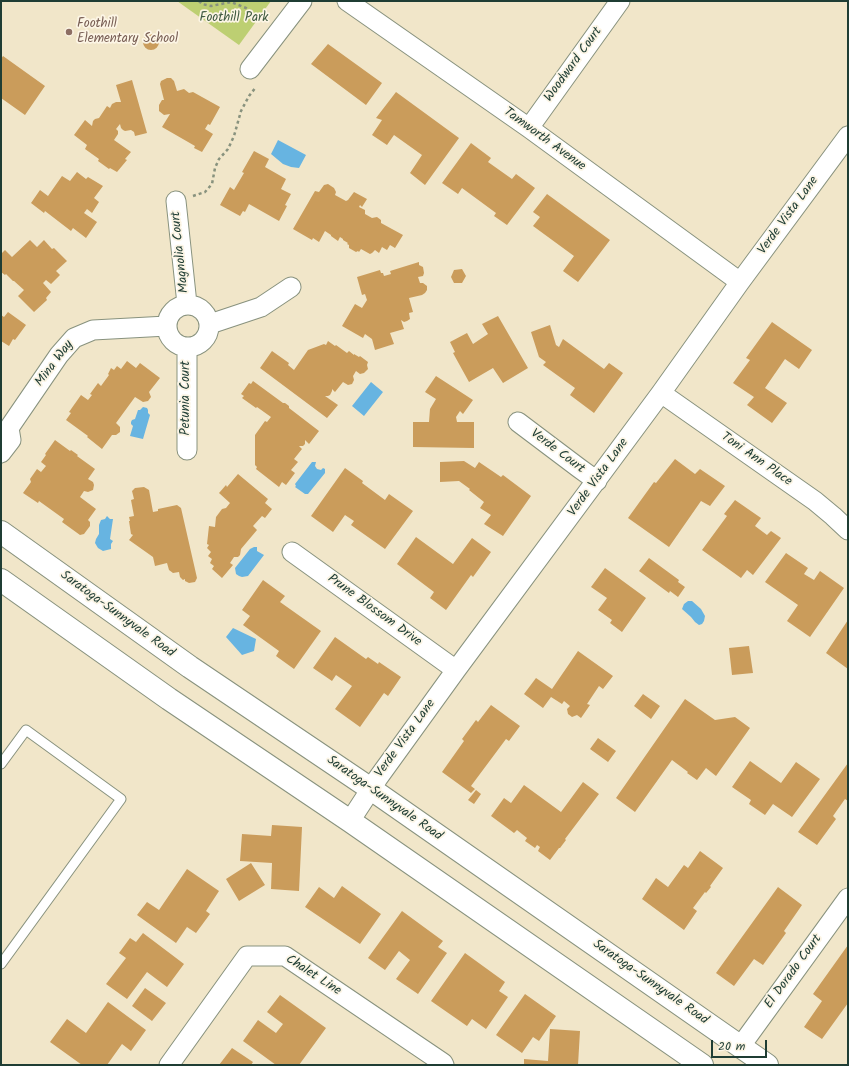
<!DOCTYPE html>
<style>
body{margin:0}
#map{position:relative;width:849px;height:1066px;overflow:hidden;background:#f1e6c9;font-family:Kalam,sans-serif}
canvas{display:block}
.frame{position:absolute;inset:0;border:2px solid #1f3d34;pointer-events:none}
.scale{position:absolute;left:711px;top:1040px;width:56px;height:18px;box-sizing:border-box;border:2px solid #1f3d34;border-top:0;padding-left:5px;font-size:12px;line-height:14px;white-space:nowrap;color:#1f3d34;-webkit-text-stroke:3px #fcf5e5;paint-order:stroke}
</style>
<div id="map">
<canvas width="849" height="1066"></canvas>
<div class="frame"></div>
<div class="scale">20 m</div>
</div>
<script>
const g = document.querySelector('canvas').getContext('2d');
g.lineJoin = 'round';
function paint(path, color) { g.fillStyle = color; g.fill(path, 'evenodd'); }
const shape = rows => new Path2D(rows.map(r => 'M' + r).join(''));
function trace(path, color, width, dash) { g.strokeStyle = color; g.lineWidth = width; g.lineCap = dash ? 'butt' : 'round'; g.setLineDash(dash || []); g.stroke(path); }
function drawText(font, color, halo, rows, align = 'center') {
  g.font = font + ' Kalam,sans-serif'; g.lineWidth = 3.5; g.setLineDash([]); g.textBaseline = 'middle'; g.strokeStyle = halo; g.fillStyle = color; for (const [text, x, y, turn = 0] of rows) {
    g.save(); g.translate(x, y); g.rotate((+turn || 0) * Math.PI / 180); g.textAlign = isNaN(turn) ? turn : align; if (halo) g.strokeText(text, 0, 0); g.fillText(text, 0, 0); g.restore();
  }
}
paint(shape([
 [177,1,271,1,239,45]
]), '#bdcf72');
paint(shape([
 [278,140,306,155,299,168,291,167,283,164,271,154],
 [371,382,383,392,364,416,352,406],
 [143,407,147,408,148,410,148,413,150,415,143,439,130,436,133,426,131,424,131,422,132,420,135,419,138,410,140,410],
 [312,462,316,462,315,466,317,469,321,470,323,468,325,469,325,473,308,494,305,494,295,487,296,486,295,484],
 [107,516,110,519,113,519,110,539,113,541,111,544,111,549,103,551,98,548,95,543,96,539,99,534,99,525,101,520,105,519],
 [254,547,257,547,257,551,264,555,248,576,242,577,239,576,236,574,235,568,250,549],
 [688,601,692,601,701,609,705,616,704,621,702,624,699,625,695,622,691,617,682,609,684,604],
 [233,628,256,639,254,651,242,655,226,637]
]), '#67b4e1');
paint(shape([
 '143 42a8 8 0 1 1 16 0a8 8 0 1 1-16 0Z',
 [328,44,382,83,366,105,311,64],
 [3,56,45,86,25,115,1,98,1,59],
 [167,78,171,78,174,81,177,91,184,89,189,93,193,92,220,107,210,125,208,124,205,129,213,134,202,152,194,148,195,146,162,127,170,114,164,115,159,111,159,105,162,100,164,100,160,84,161,81],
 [132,80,147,133,135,136,134,132,131,130,125,131,123,130,121,128,120,124,116,129,118,131,118,134,114,140,131,152,125,159,127,160,117,172,110,168,109,169,98,161,99,159,85,149,87,145,74,135,85,120,92,126,93,121,95,119,99,118,107,106,110,108,112,104,116,102,121,102,116,85],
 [396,92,459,138,425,185,410,173,422,155,394,135,387,145,372,135,382,120,376,118],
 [471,143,491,158,488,162,512,179,516,174,535,188,507,225,494,216,496,213,462,188,458,194,442,183],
 [254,151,269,159,265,167,286,179,281,189,291,194,285,205,287,206,279,221,249,204,245,212,243,211,240,216,220,205,230,187,234,190,244,173,242,172],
 [77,172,86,179,88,177,103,186,94,198,99,202,92,213,87,209,84,213,97,222,86,238,73,228,71,231,45,211,44,213,31,203,40,190,48,196,62,176,70,181],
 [328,184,334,188,336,192,335,195,346,201,348,200,354,192,367,199,362,207,360,205,359,207,365,210,365,214,372,218,377,217,381,220,381,223,403,235,395,248,390,245,387,250,382,247,379,253,375,250,372,253,370,254,361,249,359,252,358,251,356,252,349,248,349,245,347,244,348,243,343,240,343,239,340,237,338,241,331,236,331,235,325,231,319,242,313,238,312,240,293,229,315,191,319,192,324,185],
 [547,194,610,240,578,282,563,271,574,256,533,226,540,217,533,212],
 [30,240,37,247,44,240,52,249,54,248,67,261,56,271,60,275,51,284,46,280,43,283,51,292,46,298,47,300,34,312,18,296,24,290,14,281,13,281,6,274,5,275,1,272,1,254,5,250,12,257],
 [419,262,419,265,423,267,424,273,423,276,418,277,420,283,423,283,427,286,427,290,425,293,422,295,409,298,413,312,409,313,410,319,407,321,404,322,401,320,404,329,390,333,394,344,375,350,372,339,365,334,363,338,342,326,355,304,362,308,367,300,365,294,362,295,357,277,380,270,381,273,383,273,384,276,391,274,390,271],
 [462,269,466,276,462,283,454,283,451,277,454,270],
 [8,312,26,325,15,340,13,339,9,346,1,341,1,315,4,317],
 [498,316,528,368,503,383,493,368,469,382,453,353,455,352,450,342,467,333,473,344,488,334,482,324],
 [772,322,812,350,799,369,785,359,765,388,787,403,772,423,747,405,754,397,733,383,750,360,746,358],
 [550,325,556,345,559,347,563,339,604,369,609,363,623,373,594,413,570,395,575,388,543,365,546,362,539,357,531,332],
 [328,341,335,346,336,345,347,353,349,351,354,355,354,354,359,357,360,356,368,362,367,365,368,369,364,373,360,374,356,371,353,376,354,380,352,384,348,385,343,382,335,392,332,389,332,391,330,395,328,396,325,396,338,405,327,418,260,368,272,351,289,363,288,365,294,370,308,350,324,344,326,345],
 [127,361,136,368,140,363,160,378,149,392,151,397,148,401,143,402,135,397,116,423,120,427,120,432,116,435,112,435,102,449,87,437,88,436,66,420,71,413,69,412,81,395,88,400,92,395,90,394,98,383,101,386,109,375,108,374,111,368,114,370,117,366,121,369],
 [436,376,473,400,463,414,460,411,456,417,457,422,474,422,474,448,413,447,413,422,429,422,430,409,436,399,425,392],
 [253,381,283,403,285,403,289,406,289,408,319,431,309,444,305,440,305,444,303,446,299,446,302,449,294,459,298,462,291,470,295,473,286,485,282,482,279,487,256,469,257,467,255,465,255,435,265,421,267,422,271,417,257,407,256,408,242,398,244,396,241,394,249,383,251,384],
 [55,440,70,451,71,450,78,455,77,456,95,469,88,479,93,482,94,485,93,490,88,492,84,491,80,497,96,509,88,520,90,522,90,526,84,534,80,535,62,522,64,519,39,501,38,503,23,493,31,482,30,479,37,469,41,472,46,466,41,462,46,455,45,454],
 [675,459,695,474,700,469,725,486,710,506,701,501,669,547,628,518,654,482,656,483],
 [464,461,475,468,479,462,501,477,503,475,531,496,503,536,484,524,491,515,480,508,484,502,469,490,470,489,459,481,440,482,440,462],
 [345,468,363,481,362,483,385,500,389,494,413,511,385,549,351,525,354,521,345,515,333,532,311,516],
 [238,474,268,499,265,503,272,509,265,518,262,516,253,526,257,530,241,549,240,555,238,557,234,557,230,563,233,565,222,578,212,569,214,566,210,563,212,559,208,556,211,552,207,548,209,545,207,544,209,526,215,527,216,517,222,509,226,508,230,503,219,493,226,485,227,487],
 [144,487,149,490,153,512,158,511,158,509,177,505,181,508,197,578,195,582,189,583,185,581,185,579,183,580,180,577,179,572,173,573,169,570,167,563,155,566,153,557,129,540,133,535,131,534,129,521,130,521,129,517,134,516,131,500,134,499,132,491,135,488],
 [735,500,761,518,755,526,767,535,771,531,781,538,753,575,747,570,741,578,702,550,727,516,724,514],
 [416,537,453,564,472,538,491,552,473,577,471,575,446,610,430,598,434,592,397,564],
 [786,553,808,568,804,574,814,580,820,571,844,588,810,637,787,621,798,605,765,582],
 [649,558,679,580,678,582,685,587,678,597,670,591,669,593,639,571],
 [605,568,646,598,622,632,610,623,612,620,598,610,607,598,591,587],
 [263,580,285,596,280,602,321,631,294,669,276,656,279,651,243,625,250,616,242,610],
 [848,620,848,669,826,653],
 [335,637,366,659,368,657,378,664,379,662,401,677,388,696,384,693,360,727,335,709,352,686,336,675,332,681,313,668],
 [749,646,753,673,732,675,729,648],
 [578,651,613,676,603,689,599,686,587,704,590,705,581,718,577,715,572,717,568,714,567,709,570,706,564,701,562,704,551,697,543,708,524,694,536,678,552,689],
 [643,694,660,706,651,719,634,706],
 [685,699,715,720,735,717,750,728,716,776,706,768,697,780,687,773,688,772,672,760,635,812,616,798],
 [491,705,520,726,509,741,506,739,471,786,475,789,471,793,442,772,464,741,462,739,476,720,478,722],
 [598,738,616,751,608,762,590,749],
 [750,761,781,783,796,762,820,779,792,817,773,804,765,815,749,804,751,800,732,787],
 [848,763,848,801,845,799,833,816,836,819,817,845,798,832],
 [583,782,599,794,565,839,566,840,560,848,559,848,550,860,538,851,540,847,537,845,535,848,525,841,527,838,517,830,514,833,491,816,504,798,511,803,524,785,561,812],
 [476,790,481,794,474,804,468,800],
 [272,825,302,827,299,891,271,889,272,863,240,861,242,834,271,836],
 [700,851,723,868,710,886,711,887,706,893,705,892,693,908,697,911,684,930,642,899,656,878,668,887,684,865,688,868],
 [251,863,265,885,239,901,226,879],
 [187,869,219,891,206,911,210,914,196,933,187,927,176,943,137,915,147,902,159,910],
 [342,886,381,914,360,944,305,907,319,887,334,898],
 [778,887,802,905,784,931,786,933,763,965,754,959,734,986,716,973],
 [402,911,443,941,438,947,447,953,418,994,396,979,410,960,399,951,385,970,368,958],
 [143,933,184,964,167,987,147,972,127,999,106,984,126,958,119,953,130,938,136,942],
 [848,945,848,1003,822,1039,804,1027,822,1001,813,994],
 [465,953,505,982,499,991,508,997,486,1029,472,1019,467,1026,431,1001],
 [145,988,166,1003,152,1021,132,1006],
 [525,994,556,1016,539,1041,533,1037,522,1053,496,1035],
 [280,995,326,1028,299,1065,276,1065,243,1041,258,1020,276,1033,283,1024,267,1012],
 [108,1002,146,1030,131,1051,122,1044,107,1065,82,1065,50,1042,67,1019,86,1033],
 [550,1029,580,1031,578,1065,524,1065,524,1059,548,1061],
 [232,1048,253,1062,251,1065,219,1065]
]), '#ca9c5b');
const service = shape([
 [1,764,26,730,121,799,1,964]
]);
const minor = shape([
 [347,1,529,128,740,282],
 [250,69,302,1],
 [529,128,620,1],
 [176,201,187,304],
 '167 326a21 21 0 1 1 42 0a21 21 0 1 1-42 0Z',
 [210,324,261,307,291,287],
 [661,393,815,501,833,516,848,530],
 [518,422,579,468,597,481],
 [187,450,187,347],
 [1,453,11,440,9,428,59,355,74,338,93,330,167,326],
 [292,552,456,670],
 [350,821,378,778,456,670,661,393,740,282,848,136],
 [740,1047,848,898],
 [169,1065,247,956,285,956,443,1063,444,1065]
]);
const primary = shape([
 [1,532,190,667,371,789,767,1065],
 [1,580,169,699,350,821,702,1065]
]);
trace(service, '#88927e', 11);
trace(minor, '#88927e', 21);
trace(primary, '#88927e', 24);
trace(shape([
 [199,1,202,4,211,6,231,2,246,8,263,20],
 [193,196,205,192,212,184,215,168,219,159,228,149,234,136,241,111,249,96,256,87]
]), '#88927e', 2.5, [3, 3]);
trace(service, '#fff', 9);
trace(minor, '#fff', 19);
trace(primary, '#fff', 22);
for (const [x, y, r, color] of [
 [69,32,4,"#8d6e63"]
]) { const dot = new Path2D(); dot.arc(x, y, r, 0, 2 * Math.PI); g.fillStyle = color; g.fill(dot); trace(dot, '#fcf5e5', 1.5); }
drawText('13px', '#3f5a40', '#fcf5e5', [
 ["Foothill Park",234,19]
]);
drawText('13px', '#785e54', '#fcf5e5', [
 ["Foothill",77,25],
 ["Elementary School",77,40]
], 'left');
drawText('13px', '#1f3d34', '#fcf5e5', [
 ["Woodward Court",574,65,-54],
 ["Tamworth Avenue",544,140,36],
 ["Verde Vista Lane",789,216,-54],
 ["Magnolia Court",181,252,-96],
 ["Mina Way",55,364,-53],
 ["Petunia Court",187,398,-90],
 ["Verde Court",557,452,37],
 ["Toni Ann Place",756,460,35],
 ["Verde Vista Lane",599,478,-54],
 ["Prune Blossom Drive",374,611,36],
 ["Saratoga-Sunnyvale Road",117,615,36],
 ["Verde Vista Lane",406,739,-54],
 ["Saratoga-Sunnyvale Road",384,799,35],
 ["El Dorado Court",794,972,-54],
 ["Chalet Line",313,976,33],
 ["Saratoga-Sunnyvale Road",650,983,35]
]);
</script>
